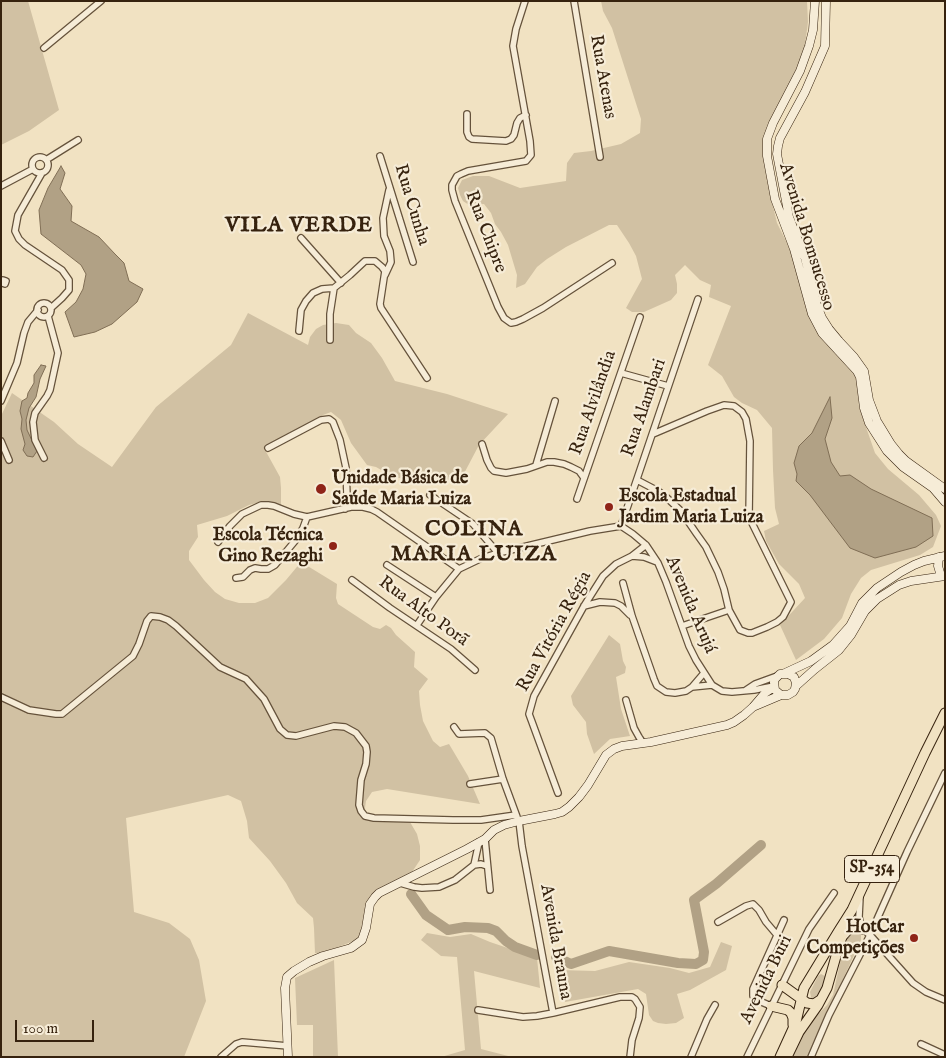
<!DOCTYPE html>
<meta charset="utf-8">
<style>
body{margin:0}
#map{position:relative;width:946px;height:1058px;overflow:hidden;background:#f1e2c2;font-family:"IM FELL English",serif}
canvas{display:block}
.frame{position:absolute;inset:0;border:2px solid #36220e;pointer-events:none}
.scale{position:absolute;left:15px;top:1020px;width:79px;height:22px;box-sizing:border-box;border:2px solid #36220e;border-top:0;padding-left:6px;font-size:15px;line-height:18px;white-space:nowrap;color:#36220e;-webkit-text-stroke:4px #f6ecd7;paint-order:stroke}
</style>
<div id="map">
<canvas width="946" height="1058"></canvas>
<div class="frame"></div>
<div class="scale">100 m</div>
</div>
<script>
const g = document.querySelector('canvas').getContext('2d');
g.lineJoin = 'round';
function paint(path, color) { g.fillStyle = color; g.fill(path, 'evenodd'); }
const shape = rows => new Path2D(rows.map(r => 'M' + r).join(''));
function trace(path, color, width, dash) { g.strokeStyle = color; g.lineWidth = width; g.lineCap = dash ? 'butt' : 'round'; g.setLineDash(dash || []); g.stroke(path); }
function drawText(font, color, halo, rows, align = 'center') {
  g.font = font + ' "IM FELL English",serif'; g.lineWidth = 4.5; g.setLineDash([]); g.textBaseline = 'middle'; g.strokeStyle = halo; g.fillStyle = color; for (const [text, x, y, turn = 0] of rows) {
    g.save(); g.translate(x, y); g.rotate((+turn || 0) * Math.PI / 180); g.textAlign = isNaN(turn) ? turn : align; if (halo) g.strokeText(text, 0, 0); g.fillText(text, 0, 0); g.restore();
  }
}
paint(shape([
 [1,1,28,1,59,110,29,131,1,145],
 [601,1,807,1,808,22,805,45,799,64,776,110,764,142,772,202,777,223,795,259,816,329,854,372,858,386,859,407,875,453,888,469,919,495,936,515,941,526,933,547,920,555,871,570,861,578,851,594,842,618,824,639,796,660,780,625,805,598,799,584,779,564,766,541,764,531,779,524,775,508,773,470,772,428,757,410,742,403,734,397,722,376,708,365,731,306,709,297,711,285,700,280,685,265,675,275,677,284,677,293,671,300,644,312,632,312,626,308,642,279,636,256,629,243,617,225,609,225,566,247,547,259,537,267,525,284,516,288,517,275,508,245,501,232,495,224,491,213,484,204,469,205,463,201,460,195,458,188,462,180,473,176,489,176,520,188,566,181,567,163,574,153,591,151,621,144,640,133,641,119,612,28,603,11],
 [248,313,308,345,310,337,316,329,323,325,336,323,349,325,356,333,371,343,382,358,395,381,447,394,508,414,479,445,459,483,436,478,425,472,417,474,412,482,390,475,376,467,367,465,351,443,341,420,331,412,323,415,264,448,280,477,281,488,281,505,260,502,249,505,227,516,197,525,198,537,189,551,189,560,204,580,215,592,225,599,239,603,255,603,268,598,286,580,301,562,337,584,336,598,338,604,373,627,380,629,386,625,391,628,396,635,415,652,414,667,428,679,419,691,420,705,423,721,433,741,440,747,449,744,468,776,480,804,387,789,372,792,366,801,365,808,366,819,410,822,417,834,420,846,420,860,412,872,375,894,362,934,356,940,323,953,315,953,314,928,313,918,297,903,286,883,270,861,249,838,247,821,241,801,228,795,126,818,134,912,169,923,190,939,199,960,206,1001,184,1057,1,1057,1,416,12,393,54,422,78,444,112,467,156,407,231,345],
 [609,635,620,644,623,661,626,667,625,673,616,677,621,709,630,736,610,739,594,754,587,734,586,722,573,705,571,696],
 [427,933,450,937,471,934,490,942,537,958,540,988,474,971,481,1049,512,1057,441,1057,465,1050,457,957,441,956,421,940],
 [852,933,858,933,861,934,861,940,807,1057,790,1057,794,1049,808,1025,827,1005,833,995,843,949,848,937],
 [721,942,732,946,726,970,690,990,677,994,684,1018,676,1023,666,1024,658,1023,653,1021,649,1015,646,994,638,989,565,1002,558,988,559,970,595,971,629,962,670,968,689,973,710,967],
 [334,960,338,1057,313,1057,313,1025,297,1025,295,978],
 [821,974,825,976,826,982,817,999,812,1000,811,997,810,992,818,976]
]), '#d1c1a3');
const water = shape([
 [61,166,65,173,60,189,72,206,71,221,99,237,115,254,124,263,129,281,143,289,137,302,112,324,95,332,74,337,65,312,76,302,83,289,86,274,81,265,41,234,39,210,48,188,61,166],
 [41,365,46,366,40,379,36,397,29,408,26,420,27,430,37,451,33,457,27,456,23,450,25,444,21,429,22,419,20,411,22,401,27,398,28,393,34,383,34,375,41,365],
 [830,397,832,418,825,439,831,462,840,476,850,475,871,489,932,518,933,536,916,547,875,558,850,548,810,495,796,481,797,474,794,463,799,446,812,433,830,397]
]);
paint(water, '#b1a185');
trace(water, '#806e55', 1);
trace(shape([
 [411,894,426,915,448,930,465,927,488,928,496,931,506,941,515,947,537,955],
 [556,957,571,964,609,951,678,963,696,964,703,960,704,952,694,900,716,884,761,845]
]), '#b1a185', 10);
const street = shape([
 [525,1,516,29,513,46,530,141,531,155,526,161,468,171,461,174,457,176,452,185,452,190,455,201,498,307,504,318,511,323,516,322,523,319,543,308,612,263],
 [574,1,600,157],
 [44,48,101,1],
 [467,114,467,132,469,137,472,139,506,141,511,139,514,135,517,123,520,118,526,115],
 [380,156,413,262],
 '32 165a8 8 0 1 1 16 0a8 8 0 1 1-16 0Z',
 [46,160,78,140],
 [42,173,18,215,15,231,19,239,25,245,62,270,69,280,69,290,62,298,51,308],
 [1,186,33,169],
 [301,238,341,283],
 [385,275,391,262,390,251,384,236,383,218,389,190],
 [3,280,6,281,5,284,2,283,3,280],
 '37 310a7 7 0 1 1 14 0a7 7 0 1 1-14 0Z',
 [299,331,301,310,306,301,313,293,322,289,334,288],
 [330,340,330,314,334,288,350,275,365,261,375,261,382,267,385,271,380,304,381,308,427,378],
 [621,373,668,386],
 [1,401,17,363,24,333,28,322,38,310],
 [1,441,9,460],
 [482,444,487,460,491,468,494,471,506,473,527,469,547,462,554,462,564,464,571,467,579,471,584,478],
 [268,448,321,420,329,419,333,422,340,440,346,468,347,496,345,509],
 [44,458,35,440,33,422,35,413,47,396,50,390,58,353,48,316],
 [536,465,555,401],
 [637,480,658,491,666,497,681,511,696,533,706,547,718,572,724,589,729,610,740,630,748,633,752,633,767,627,777,622,783,617,791,602,749,517,750,441,746,419,742,412,734,406,724,405,707,411,653,434],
 [430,495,473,524,498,553],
 [577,499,640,317],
 [621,526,698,299],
 [218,542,230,526,242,514,261,505,268,505,274,506,294,514,307,517,351,507,363,507,371,509,377,512,459,569],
 [632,556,646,545],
 [387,565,436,597],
 [236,578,243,577,250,570,255,568,261,569,268,569,275,565,295,541,303,528,307,517],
 [352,580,390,608,451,649,475,670],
 [623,583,632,616,654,679,657,686,666,692,675,693,686,691,692,687,712,685],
 [584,606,600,602,615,603,621,606,630,615],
 [417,625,436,597,459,569,482,558,498,553,590,531,621,526,633,534,646,545,658,563,666,582,689,646,696,660,712,685,722,691,732,692,754,690,774,686],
 [682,626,729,610],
 [692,687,704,673],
 [746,690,755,684,777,676],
 [1,697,29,710,56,714,62,714,133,656,139,644,147,621,151,616,160,617,168,620,176,626,220,667,246,679,264,699,280,729,287,735,296,736,334,726,345,727,356,733,366,746,367,752,366,764,361,780,359,805,361,811,365,816,374,818,453,820,481,820,516,815],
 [626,700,634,728,639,737,643,743],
 [454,727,459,734,485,733,491,738,503,779,517,817],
 [470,784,503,779],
 [558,793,532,722,529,714,534,696,584,606,603,576,616,564,632,556,644,557,657,562],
 [519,821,522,846,553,1013,620,997,632,997,635,999,640,1007,639,1018,632,1040,630,1057],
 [485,839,490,890],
 [474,865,479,842],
 [400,883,414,887,422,888,439,887,455,880,474,865,481,864,487,866],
 [860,897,859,917,861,925,865,931],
 [718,922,746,906,753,904,759,910,766,922,777,935],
 [845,936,850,930,853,929,865,931,870,935,913,983,926,992,945,1000],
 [771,1006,757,1000,753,996,753,989,784,920],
 [478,1010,523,1017,537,1016,553,1013],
 [921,1044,945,1055],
 [221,1057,236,1044,242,1042,288,1046],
 [691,1057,707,1019,715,1005],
 [747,1057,809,929,834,893],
 [811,1057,829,1015,870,935,907,852,945,773]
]);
const secondary = shape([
 [815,1,813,30,809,46,800,71,773,123,767,139,767,156,775,199,794,249,812,314,822,333,857,371,860,377,864,408,869,423,887,451,903,467,933,488,945,502],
 [826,1,825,46,805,92,780,138,778,146,777,154,789,217,805,258,817,305,822,318,829,329,839,341,854,357,864,371,869,400,877,421,891,444,899,454,906,461,945,489],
 [939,557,938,566,941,576],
 [785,673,811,661,833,645,850,626,862,603,877,588,901,572,914,565,924,561,945,556],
 [796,686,815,669,839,650,851,635,865,611,877,599,899,585,911,581,945,576],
 [755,706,781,695,788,695,793,692,795,689,796,683,794,677,788,674,780,674,775,679,774,682,775,690,781,695],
 [288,1057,285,988,287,977,294,971,309,962,323,956,351,948,362,940,366,928,370,904,375,897,379,893,467,849,485,839,494,830,504,825,519,821,555,814,562,812,569,807,579,797,588,785,606,755,614,749,622,746,651,742,727,725,734,722,744,715,753,707,765,693,774,687]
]);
const primary = shape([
 [782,985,807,1003,814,1004,820,1000],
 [771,1006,788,1010,791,1013,793,1018,793,1025],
 [780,1057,796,1022,804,988,838,932,852,910,925,753,945,713],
 [787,1057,799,1032,818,1005,827,988,840,942,847,925]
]);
trace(street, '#65523b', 8);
trace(secondary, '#36220e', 9);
trace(primary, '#36220e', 11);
trace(street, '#f6ecd7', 5.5);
trace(secondary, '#f6ecd7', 8);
trace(primary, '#f1e2c2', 9);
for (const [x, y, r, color] of [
 [321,489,6,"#8f2418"],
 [609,507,5,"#8f2418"],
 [333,546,5,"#8f2418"],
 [914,938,5,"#8f2418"]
]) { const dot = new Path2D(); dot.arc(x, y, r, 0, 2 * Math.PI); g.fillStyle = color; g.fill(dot); trace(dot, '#f6ecd7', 2); }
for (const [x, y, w] of [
 [872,869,55]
]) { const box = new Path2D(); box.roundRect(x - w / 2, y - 13.5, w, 27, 4); g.fillStyle = '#f6ecd7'; g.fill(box); trace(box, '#36220e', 1); }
drawText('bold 16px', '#36220e', null, [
 ["SP-354",872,869]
]);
drawText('18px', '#36220e', '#f6ecd7', [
 ["Rua Atenas",602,77,80],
 ["Rua Cunha",411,205,73],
 ["Rua Chipre",485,232,69],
 ["Avenida Bomsucesso",806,237,73],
 ["Rua Alvilândia",594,403,-71],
 ["Rua Alambari",645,408,-71],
 ["Avenida Arujá",690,605,67],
 ["Rua Alto Porã",423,612,36],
 ["Rua Vitória Régia",555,632,-61],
 ["Avenida Brauna",555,942,80],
 ["Avenida Buri",767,980,-64]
]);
drawText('bold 18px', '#36220e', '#f6ecd7', [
 ["Unidade Básica de",332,479],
 ["Saúde Maria Luiza",332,500],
 ["Escola Estadual",619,497],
 ["Jardim Maria Luiza",619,518],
 ["Escola Técnica",323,536,"right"],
 ["Gino Rezaghi",323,557,"right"],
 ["HotCar",904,928,"right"],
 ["Competições",904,949,"right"]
], 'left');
g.letterSpacing = '1px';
drawText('bold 22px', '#36220e', '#f6ecd7', [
 ["VILA VERDE",299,226],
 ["COLINA",474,530],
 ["MARIA LUIZA",474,555]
]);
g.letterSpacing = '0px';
</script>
